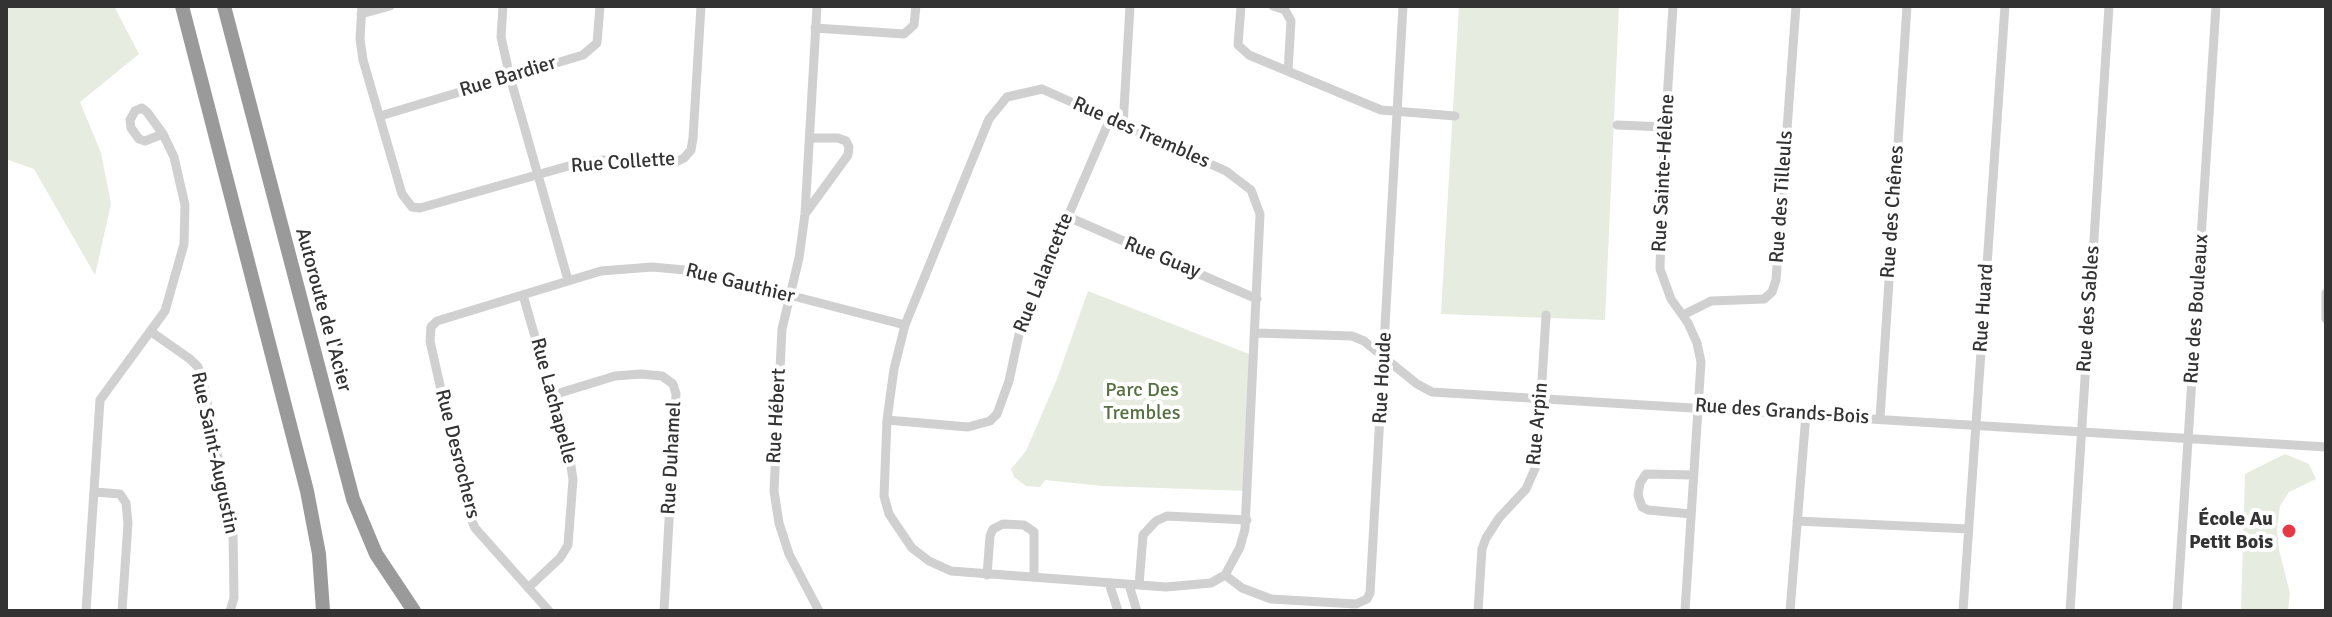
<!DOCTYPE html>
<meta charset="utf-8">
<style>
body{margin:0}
#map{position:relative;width:2332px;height:617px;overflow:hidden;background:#fff;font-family:Signika,sans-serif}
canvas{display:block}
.frame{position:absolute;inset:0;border:8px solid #333;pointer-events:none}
</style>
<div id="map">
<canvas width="2332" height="617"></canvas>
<div class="frame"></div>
</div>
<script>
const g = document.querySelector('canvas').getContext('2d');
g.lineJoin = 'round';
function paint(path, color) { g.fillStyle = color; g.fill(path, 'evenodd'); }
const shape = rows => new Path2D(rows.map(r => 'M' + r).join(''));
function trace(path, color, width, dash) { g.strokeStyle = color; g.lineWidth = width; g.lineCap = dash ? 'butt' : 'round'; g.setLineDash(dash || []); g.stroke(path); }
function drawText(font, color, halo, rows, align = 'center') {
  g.font = font + ' Signika,sans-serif'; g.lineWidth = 8; g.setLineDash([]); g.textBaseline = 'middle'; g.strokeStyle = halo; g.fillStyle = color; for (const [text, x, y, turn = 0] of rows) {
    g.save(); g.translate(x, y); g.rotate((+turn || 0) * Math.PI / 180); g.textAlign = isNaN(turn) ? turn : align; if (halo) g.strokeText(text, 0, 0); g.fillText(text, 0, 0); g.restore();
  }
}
paint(shape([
 [6,6,114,6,139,54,80,102,101,153,111,204,95,275,34,169,6,159],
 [1459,6,1619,6,1605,320,1441,314],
 [1088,291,1254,356,1248,491,1103,486,1045,480,1040,487,1026,486,1014,477,1011,469,1026,451,1057,379],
 [2285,454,2309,464,2316,479,2289,492,2280,506,2277,529,2279,550,2290,593,2288,611,2241,611,2245,474]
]), '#e6ecdf');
trace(shape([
 [362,6,360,39,363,60,402,194,412,207,420,208,579,163,603,160,674,163,684,158,691,150,693,138,701,6],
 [503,6,501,37,510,77,568,280],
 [817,6,805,214,799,258,782,329,774,491,779,523,789,554,819,611],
 [1241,6,1238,45,1249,55,1381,110,1455,116],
 [1273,6,1285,10,1291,21,1288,71],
 [1673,6,1663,164,1660,269,1671,299,1688,323,1697,343,1701,362,1685,611],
 [361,14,390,6],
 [815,28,904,34,914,25,916,6],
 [1042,89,1226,171,1251,190,1260,214,1245,529,1240,547,1225,575,1211,583,1166,587,951,571,929,561,912,548,889,514,884,496,887,420,894,369,905,325,989,119,1007,97,1042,89],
 [380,116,583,55,597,43,600,6],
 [1617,125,1665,127],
 [1123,126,1130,6],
 [805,214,848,155,849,147,846,141,838,138,810,138],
 [1066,216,1257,299],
 [2326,293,2326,319],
 [523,295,570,459,573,480,568,545,560,558,528,588],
 [1683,315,1711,301,1764,299,1772,292,1776,280,1796,6],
 [150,331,190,359,198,367,203,382,233,533,234,598,230,611],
 [1256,333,1352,336,1364,341,1417,384,1432,392,2326,447],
 [553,395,615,376,641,374,662,376,673,384,676,394,664,611],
 [1880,418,1907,6],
 [887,420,968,427,990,421,997,414,1009,381,1021,325,1110,119],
 [95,492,120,494,126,503,128,523,122,611],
 [1691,514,1648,510,1642,507,1638,495,1640,483,1646,474,1693,475],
 [1797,521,1969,529],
 [987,575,990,536,993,529,1003,524,1024,525,1034,532,1034,577],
 [1225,575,1242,588,1271,599,1356,604,1367,599,1370,593,1403,6],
 [1109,583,1118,611],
 [1129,585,1137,611],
 [1139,585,1143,535,1156,521,1167,516,1247,520],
 [86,611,100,400,165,311,184,244,185,205,174,157,163,134,147,112,142,108,135,111,130,120,131,128,139,139,145,141,163,134],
 [549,611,475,528,469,514,430,341,431,327,437,321,601,271,652,267,696,271,905,325],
 [1478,611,1482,549,1486,538,1499,518,1526,489,1537,464,1546,315],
 [1790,611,1806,414],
 [1963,611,2005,6],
 [2070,611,2109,6],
 [2177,611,2216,6]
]), '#d0d0d0', 9);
trace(shape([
 [182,6,307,491,319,554,323,611],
 [224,6,353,499,376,554,414,611]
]), '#9a9a9a', 14);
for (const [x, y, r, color] of [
 [2289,531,8,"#e63946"]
]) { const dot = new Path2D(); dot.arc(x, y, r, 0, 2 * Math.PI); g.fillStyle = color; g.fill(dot); trace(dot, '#fff', 3); }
drawText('20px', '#333', '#fff', [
 ["Rue Bardier",508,77,-17],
 ["Rue des Trembles",1141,133,24],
 ["Rue Collette",623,163,-4],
 ["Rue Sainte-Hélène",1664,173,-87],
 ["Rue des Tilleuls",1782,197,-86],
 ["Rue des Chênes",1893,212,-86],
 ["Rue Guay",1162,258,22],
 ["Rue Lalancette",1044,273,-68],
 ["Rue Gauthier",740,284,14],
 ["Rue Huard",1984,308,-86],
 ["Rue des Sables",2089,309,-86],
 ["Rue des Bouleaux",2197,309,-86],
 ["Autoroute de l'Acier",323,310,75],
 ["Rue Houde",1383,378,-87],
 ["Rue Lachapelle",553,401,75],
 ["Rue des Grands-Bois",1782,412,4],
 ["Rue Hébert",777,416,-87],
 ["Rue Arpin",1538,424,-85],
 ["Rue Saint-Augustin",214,453,78],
 ["Rue Desrochers",457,454,76],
 ["Rue Duhamel",672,458,-87]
]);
drawText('20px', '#56703f', '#fff', [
 ["Parc Des",1142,391],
 ["Trembles",1142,414]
]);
drawText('bold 20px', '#333', '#fff', [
 ["École Au",2273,520],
 ["Petit Bois",2273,543]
], 'right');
</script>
